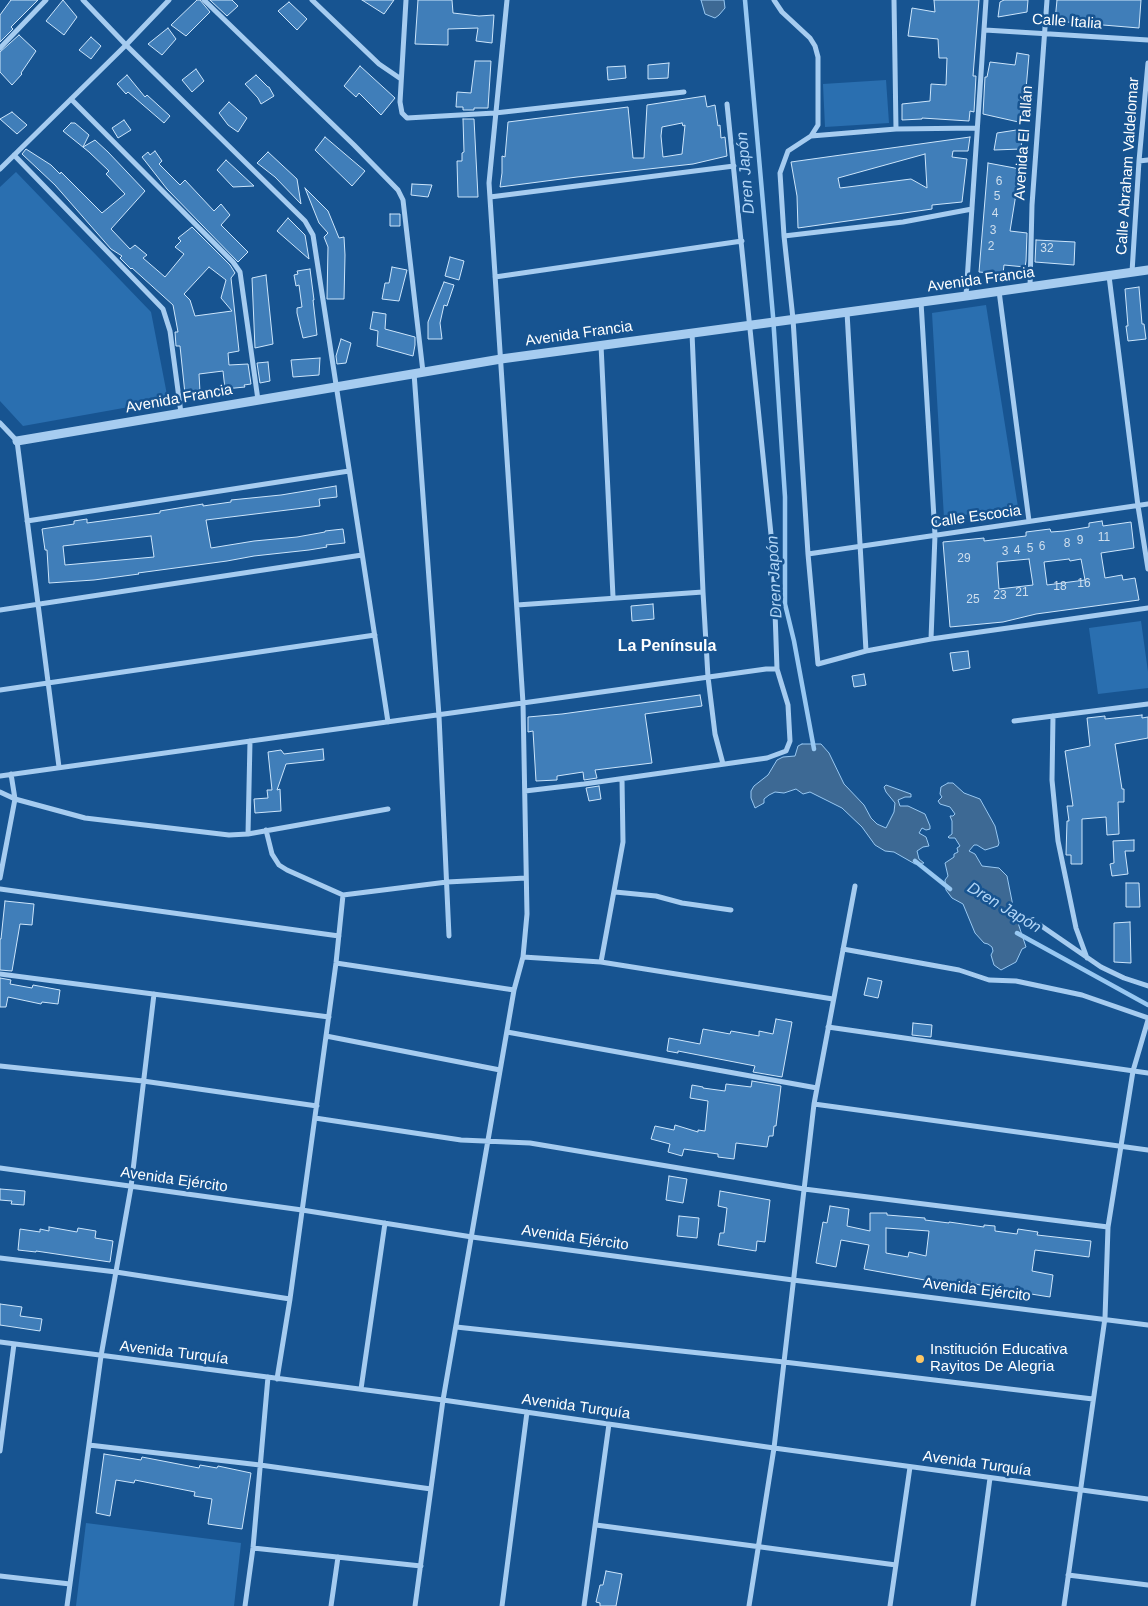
<!DOCTYPE html>
<meta charset="utf-8">
<style>
body{margin:0}
canvas{display:block;background:#175491}
</style>
<canvas width="1148" height="1606"></canvas>
<script>
const g = document.querySelector('canvas').getContext('2d');
g.lineJoin = 'round';
function paint(path, color) { g.fillStyle = color; g.fill(path, 'evenodd'); }
const shape = rows => new Path2D(rows.map(r => 'M' + r).join(''));
function trace(path, color, width, dash) { g.strokeStyle = color; g.lineWidth = width; g.lineCap = dash ? 'butt' : 'round'; g.setLineDash(dash || []); g.stroke(path); }
function drawText(font, color, halo, rows, align = 'center') {
  g.font = font + ' Helvetica,sans-serif'; g.lineWidth = 5; g.setLineDash([]); g.textBaseline = 'middle'; g.strokeStyle = halo; g.fillStyle = color; for (const [text, x, y, turn = 0] of rows) {
    g.save(); g.translate(x, y); g.rotate((+turn || 0) * Math.PI / 180); g.textAlign = isNaN(turn) ? turn : align; if (halo) g.strokeText(text, 0, 0); g.fillText(text, 0, 0); g.restore();
  }
}
paint(shape([
 [886,80,889,123,825,127,823,84],
 [16,172,151,312,168,400,23,426,0,401,0,187],
 [986,305,1018,507,944,518,932,313],
 [1141,621,1148,672,1148,688,1098,694,1089,628],
 [86,1523,241,1543,234,1606,76,1606]
]), '#2a6fb0');
const water = shape([
 [701,0,724,0,725,8,719,15,715,18,705,14,701,0],
 [802,744,821,744,829,753,844,784,864,805,871,818,877,824,886,828,894,812,895,803,886,792,884,787,886,785,911,794,911,797,905,797,898,800,900,806,908,806,925,814,930,826,930,829,926,830,922,828,919,833,926,837,929,846,923,847,917,851,919,859,924,863,915,864,894,852,885,851,875,845,862,827,842,808,810,792,803,794,796,789,784,793,775,792,769,795,764,799,764,803,755,808,751,798,751,791,754,786,768,775,777,760,783,757,795,756,798,746,802,744],
 [948,783,953,783,964,793,980,799,995,826,999,843,998,846,985,850,977,845,974,845,969,851,975,854,982,866,999,868,1007,876,1014,911,1026,947,1022,949,1016,962,1001,970,994,965,991,955,993,951,992,947,988,944,984,943,975,933,963,904,952,898,946,890,945,880,948,876,945,863,954,857,954,854,958,852,957,848,960,846,955,838,949,838,948,837,952,834,952,821,950,816,953,816,955,814,950,807,940,804,938,801,942,797,940,794,941,787,948,783]
]);
paint(water, '#3d6994');
trace(water, '#98c8f2', 1);
trace(shape([
 [745,0,773,316,785,497,785,604,794,641,814,749],
 [915,861,950,889],
 [1017,933,1148,1005]
]), '#98c8f2', 4.5);
const building = shape([
 [11,0,38,0,11,27,13,29,0,42,0,15,11,0],
 [63,0,77,17,64,35,46,21,63,0],
 [197,0,200,0,210,12,186,36,171,25,197,0],
 [210,0,232,0,238,6,227,16,210,0],
 [362,0,394,0,384,14,362,0],
 [418,0,452,0,453,13,479,16,494,15,492,43,476,41,478,28,448,29,448,45,415,44,418,0],
 [934,0,979,0,973,76,976,76,974,112,970,111,969,121,922,118,922,119,902,120,902,104,930,101,931,84,946,85,947,58,939,58,938,39,908,36,912,8,935,12,934,0],
 [1004,0,1028,0,1027,12,998,17,1000,2,1004,0],
 [1057,0,1141,0,1139,28,1055,21,1057,0],
 [289,2,307,19,297,30,278,11,289,2],
 [168,28,176,39,162,55,148,44,168,28],
 [19,35,36,51,21,73,22,74,12,85,0,72,0,52,19,35],
 [91,37,101,46,91,59,79,50,91,37],
 [1017,53,1029,55,1023,123,983,114,985,77,987,77,990,62,1015,65,1017,53],
 [475,61,491,61,488,108,474,108,474,110,463,110,463,107,456,107,457,92,471,93,475,61],
 [669,63,668,78,648,79,648,65,669,63],
 [360,66,395,98,381,115,359,93,356,97,344,86,360,66],
 [625,66,626,78,608,80,607,67,625,66],
 [196,69,204,81,192,92,182,80,196,69],
 [127,75,145,97,147,95,170,116,164,123,128,92,126,94,117,84,127,75],
 [256,75,268,87,269,87,274,96,261,104,258,98,245,84,256,75],
 [705,96,707,107,715,105,718,126,720,125,721,138,725,137,727,156,693,164,577,177,500,187,502,173,502,156,505,157,508,122,628,107,633,158,644,158,647,105,705,96],
 [682,123,683,126,685,125,682,154,663,157,661,136,662,127,682,123],
 [229,102,247,118,238,132,228,125,219,113,229,102],
 [12,112,27,125,17,134,0,119,12,112],
 [463,119,474,119,478,197,458,197,457,161,462,161,462,153,464,152,463,119],
 [124,120,131,130,118,138,112,128,124,120],
 [71,123,75,123,89,135,83,147,95,140,108,152,145,191,111,229,130,249,135,245,147,255,143,258,165,277,184,254,175,247,181,241,178,238,192,227,230,265,235,273,231,278,239,351,228,353,229,365,248,364,251,384,244,385,245,387,225,389,223,371,199,374,200,392,185,394,180,346,176,346,175,332,178,332,173,305,132,268,131,269,120,258,122,256,111,249,55,185,22,154,26,149,51,165,60,174,61,172,102,213,125,194,106,174,109,171,89,152,63,131,71,123],
 [209,267,226,280,221,298,232,311,195,316,190,300,184,294,209,267],
 [1023,129,1021,149,994,150,997,133,1023,129],
 [325,137,365,171,352,186,315,150,325,137],
 [970,137,968,151,953,151,952,157,967,159,962,202,932,205,932,209,798,228,797,196,791,162,970,137],
 [925,154,927,188,911,179,840,188,838,178,925,154],
 [155,151,162,161,159,164,180,185,185,180,214,211,221,204,230,215,221,225,248,252,238,262,167,189,142,157,148,152,150,155,155,151],
 [268,152,297,179,301,204,275,177,257,163,268,152],
 [226,160,254,186,233,187,217,170,226,160],
 [988,163,1020,169,1010,231,1027,233,1026,261,1025,267,1004,265,1003,274,979,272,988,163],
 [412,184,432,185,428,197,411,195,412,184],
 [305,188,328,211,339,238,344,237,345,255,344,299,327,299,328,247,324,237,328,233,319,223,305,188],
 [390,214,400,214,400,226,390,226,390,214],
 [288,218,305,235,309,259,277,231,288,218],
 [1036,240,1075,242,1074,265,1035,262,1036,240],
 [450,257,464,261,459,280,445,276,450,257],
 [392,267,407,270,399,301,382,299,385,283,389,283,392,267],
 [310,269,314,300,313,300,317,335,303,338,297,313,297,308,302,307,299,285,296,286,294,275,298,274,297,271,310,269],
 [266,275,273,344,255,348,252,278,266,275],
 [444,282,454,285,447,306,444,305,440,323,442,339,428,339,428,322,444,282],
 [1139,287,1142,324,1144,324,1146,339,1128,341,1126,326,1128,326,1125,289,1139,287],
 [373,312,386,314,385,329,415,337,415,345,413,356,377,346,378,331,370,329,373,312],
 [341,339,351,343,346,363,337,364,336,356,341,339],
 [320,358,319,375,293,377,291,360,320,358],
 [268,362,270,381,260,383,257,363,268,362],
 [336,486,337,497,319,499,320,506,206,520,211,548,254,541,297,537,325,532,325,531,343,529,345,543,326,545,327,547,309,550,254,556,227,561,138,573,139,574,94,580,49,583,47,550,45,550,42,529,74,524,74,521,87,519,87,523,160,513,160,511,203,504,203,506,231,502,231,500,281,495,336,486],
 [151,536,154,557,65,565,63,546,151,536],
 [1102,521,1103,526,1131,522,1134,548,1101,553,1105,578,1122,575,1123,580,1135,578,1139,600,1036,614,1003,622,950,627,943,542,984,538,984,541,1026,536,1026,532,1050,529,1051,532,1064,531,1089,527,1089,523,1102,521],
 [1029,559,1033,585,999,589,997,562,1029,559],
 [1069,559,1070,561,1081,559,1085,580,1047,585,1044,562,1069,559],
 [653,604,654,619,632,621,631,606,653,604],
 [968,651,970,668,953,671,950,653,968,651],
 [864,674,866,685,854,687,852,676,864,674],
 [700,695,702,706,645,714,652,763,595,770,597,778,584,780,583,772,557,776,557,780,536,781,533,731,528,732,528,717,562,714,700,695],
 [1142,715,1142,718,1148,717,1148,738,1115,744,1122,789,1124,789,1124,802,1118,802,1119,834,1107,835,1106,817,1082,819,1082,864,1071,864,1071,855,1066,855,1067,821,1069,821,1067,806,1073,806,1065,751,1090,746,1087,718,1105,716,1105,719,1142,715],
 [323,749,324,760,286,764,277,790,280,789,281,811,255,813,254,799,268,798,267,790,272,790,268,752,281,750,284,754,323,749],
 [599,786,601,799,589,801,586,788,599,786],
 [1134,840,1134,851,1125,851,1128,874,1112,876,1110,864,1114,863,1113,841,1134,840],
 [1126,883,1139,883,1140,907,1126,907,1126,883],
 [5,901,34,904,32,925,20,924,12,971,0,970,0,939,1,939,5,901],
 [1130,922,1131,963,1114,962,1114,923,1130,922],
 [0,978,11,980,10,984,32,988,33,985,60,990,58,1004,42,1002,41,1004,8,997,6,1007,0,1007,0,978],
 [868,978,882,981,878,998,864,995,868,978],
 [776,1019,792,1022,782,1077,753,1072,755,1066,678,1051,678,1053,667,1051,669,1038,700,1044,703,1029,730,1034,731,1031,759,1036,759,1031,773,1034,776,1019],
 [913,1023,932,1025,931,1037,912,1035,913,1023],
 [752,1081,781,1086,776,1126,774,1126,773,1136,769,1136,767,1147,736,1143,734,1159,718,1157,718,1154,684,1149,682,1156,668,1152,670,1144,651,1139,655,1126,674,1130,675,1125,698,1132,698,1130,705,1131,708,1101,690,1098,692,1085,703,1087,703,1088,725,1091,726,1084,751,1087,752,1081],
 [669,1176,687,1179,683,1203,666,1200,669,1176],
 [0,1189,25,1191,24,1205,11,1204,12,1201,0,1200,0,1189],
 [720,1191,770,1200,765,1242,757,1241,756,1251,718,1245,720,1233,724,1233,727,1208,718,1206,720,1191],
 [830,1206,849,1209,847,1226,870,1231,870,1213,887,1213,887,1215,925,1218,925,1220,949,1223,949,1222,984,1227,984,1225,995,1226,995,1231,1017,1234,1018,1229,1038,1232,1037,1235,1091,1241,1089,1257,1035,1250,1032,1271,1053,1275,1050,1297,1012,1291,1011,1297,995,1294,996,1288,970,1283,969,1288,864,1269,869,1245,841,1240,836,1267,816,1263,823,1222,827,1223,830,1206],
 [886,1228,929,1231,926,1256,909,1252,908,1257,886,1253,886,1228],
 [679,1216,699,1218,697,1238,677,1236,679,1216],
 [49,1227,77,1232,78,1228,96,1231,95,1238,113,1241,110,1262,36,1251,36,1252,18,1250,20,1229,40,1232,40,1229,49,1231,49,1227],
 [0,1304,22,1307,20,1316,42,1319,40,1331,0,1325,0,1304],
 [104,1454,141,1460,142,1457,199,1468,200,1465,217,1468,218,1466,251,1473,242,1529,208,1524,212,1499,194,1496,195,1492,135,1480,134,1483,116,1480,110,1516,96,1513,104,1454],
 [606,1571,622,1574,616,1606,600,1606,600,1603,596,1602,600,1585,603,1585,606,1571]
]);
paint(building, '#407eb9');
trace(building, '#cce5fb', 1);
trace(shape([
 [83,0,126,45,305,221,313,235,388,722],
 [204,0,354,145,398,190,403,200,423,372],
 [312,0,379,64,401,79],
 [406,0,400,102,402,113,407,118,495,113,684,92],
 [774,0,782,12,810,38,815,46,818,57,818,125,811,136,788,151,780,173,784,236,793,319,808,554,818,664,866,651,931,639,1148,608],
 [894,0,896,129],
 [985,30,1148,40],
 [0,48,46,0],
 [71,99,233,262,240,272,258,400],
 [811,136,896,129,977,128],
 [14,155,163,309,170,331,181,413],
 [1139,161,1148,160],
 [0,169,126,45,169,0],
 [490,197,734,166],
 [784,236,903,222,972,209],
 [1132,272,1139,161,1148,63],
 [1109,276,1138,506,1148,569],
 [495,277,742,241],
 [1030,287,1032,205,1047,0],
 [999,291,1029,521],
 [966,296,986,0],
 [921,302,935,535,931,639],
 [847,312,866,651],
 [692,333,703,592,708,677,715,734,723,764],
 [601,345,613,597],
 [414,373,439,716,449,936],
 [0,423,17,441,59,767],
 [27,521,349,471],
 [808,554,1148,504],
 [517,605,703,592],
 [0,610,362,555],
 [0,690,375,635],
 [1053,716,1052,780,1058,841,1076,928,1087,958],
 [1014,721,1148,704],
 [0,776,766,669,777,669],
 [525,791,584,784,767,758,786,751,790,741,788,705,777,669,773,554,727,104],
 [0,792,15,799,85,818,229,835,248,834,388,809],
 [266,830,272,854,279,865,287,870,343,895,447,882,526,878],
 [248,834,250,741],
 [0,878,15,799,11,774],
 [0,889,339,936],
 [615,892,656,896,682,903,731,910],
 [1040,925,1101,967,1124,978,1148,986],
 [843,949,959,970,989,980,1016,981,1082,995,1148,1018],
 [523,957,601,962,833,999],
 [601,962,623,842,622,779],
 [336,963,514,990],
 [0,974,329,1017],
 [828,1027,1148,1073],
 [507,1032,817,1088],
 [326,1036,500,1070],
 [0,1066,143,1081,317,1106],
 [814,1104,1148,1150],
 [315,1118,461,1140,530,1143,804,1189,1108,1227],
 [0,1168,302,1210,472,1237,793,1280,1148,1325],
 [0,1258,116,1272,290,1299],
 [456,1327,784,1362,1093,1399],
 [0,1342,443,1400,774,1448,1148,1499],
 [277,1379,290,1299,336,963,343,895],
 [361,1389,385,1223],
 [89,1445,260,1465,431,1489],
 [0,1451,14,1344],
 [596,1525,896,1565],
 [253,1548,421,1566],
 [1068,1575,1148,1585],
 [0,1576,70,1584],
 [67,1606,101,1356,131,1187,154,994],
 [245,1606,253,1548,268,1377],
 [331,1606,338,1557],
 [415,1606,443,1400,514,990,523,957,527,914,523,703,489,183,507,0],
 [502,1606,527,1412],
 [584,1606,609,1424],
 [749,1606,774,1448,814,1104,855,886],
 [890,1606,910,1467],
 [973,1606,990,1478],
 [1064,1606,1105,1318,1108,1227,1133,1071,1148,1020]
]), '#a6ccf0', 5);
trace(shape([
 [17,441,501,359,966,296,1148,270]
]), '#a6ccf0', 9);
for (const [x, y, r, color] of [
 [920,1359,5,"#ffc864"]
]) { const dot = new Path2D(); dot.arc(x, y, r, 0, 2 * Math.PI); g.fillStyle = color; g.fill(dot); trace(dot, '#175491', 2); }
drawText('12px', '#cfdfee', null, [
 ["6",999,182],
 ["5",997,197],
 ["4",995,214],
 ["3",993,231],
 ["2",991,247],
 ["32",1047,249],
 ["11",1104,538],
 ["9",1080,541],
 ["8",1067,544],
 ["6",1042,547],
 ["5",1030,549],
 ["4",1017,551],
 ["3",1005,552],
 ["29",964,559],
 ["16",1084,584],
 ["18",1060,587],
 ["21",1022,593],
 ["23",1000,596],
 ["25",973,600]
]);
drawText('15px', '#fff', '#175491', [
 ["Calle Italia",1067,22,4],
 ["Avenida El Tallán",1024,143,-86],
 ["Calle Abraham Valdelomar",1128,166,-86],
 ["Avenida Francia",981,280,-8],
 ["Avenida Francia",579,334,-8],
 ["Avenida Francia",179,399,-10],
 ["Calle Escocia",976,517,-8],
 ["Avenida Ejército",174,1180,8],
 ["Avenida Ejército",575,1238,8],
 ["Avenida Ejército",977,1290,7],
 ["Avenida Turquía",174,1353,7],
 ["Avenida Turquía",576,1407,8],
 ["Avenida Turquía",977,1464,8]
]);
drawText('15px', '#fff', '#175491', [
 ["Institución Educativa",930,1350],
 ["Rayitos De Alegria",930,1367]
], 'left');
drawText('italic 16px', '#b2d6f7', '#175491', [
 ["Dren Japón",746,173,-95],
 ["Dren Japón",775,577,-93],
 ["Dren Japón",1004,908,31]
]);
drawText('bold 16px', '#fff', '#175491', [
 ["La Península",667,647]
]);
</script>
